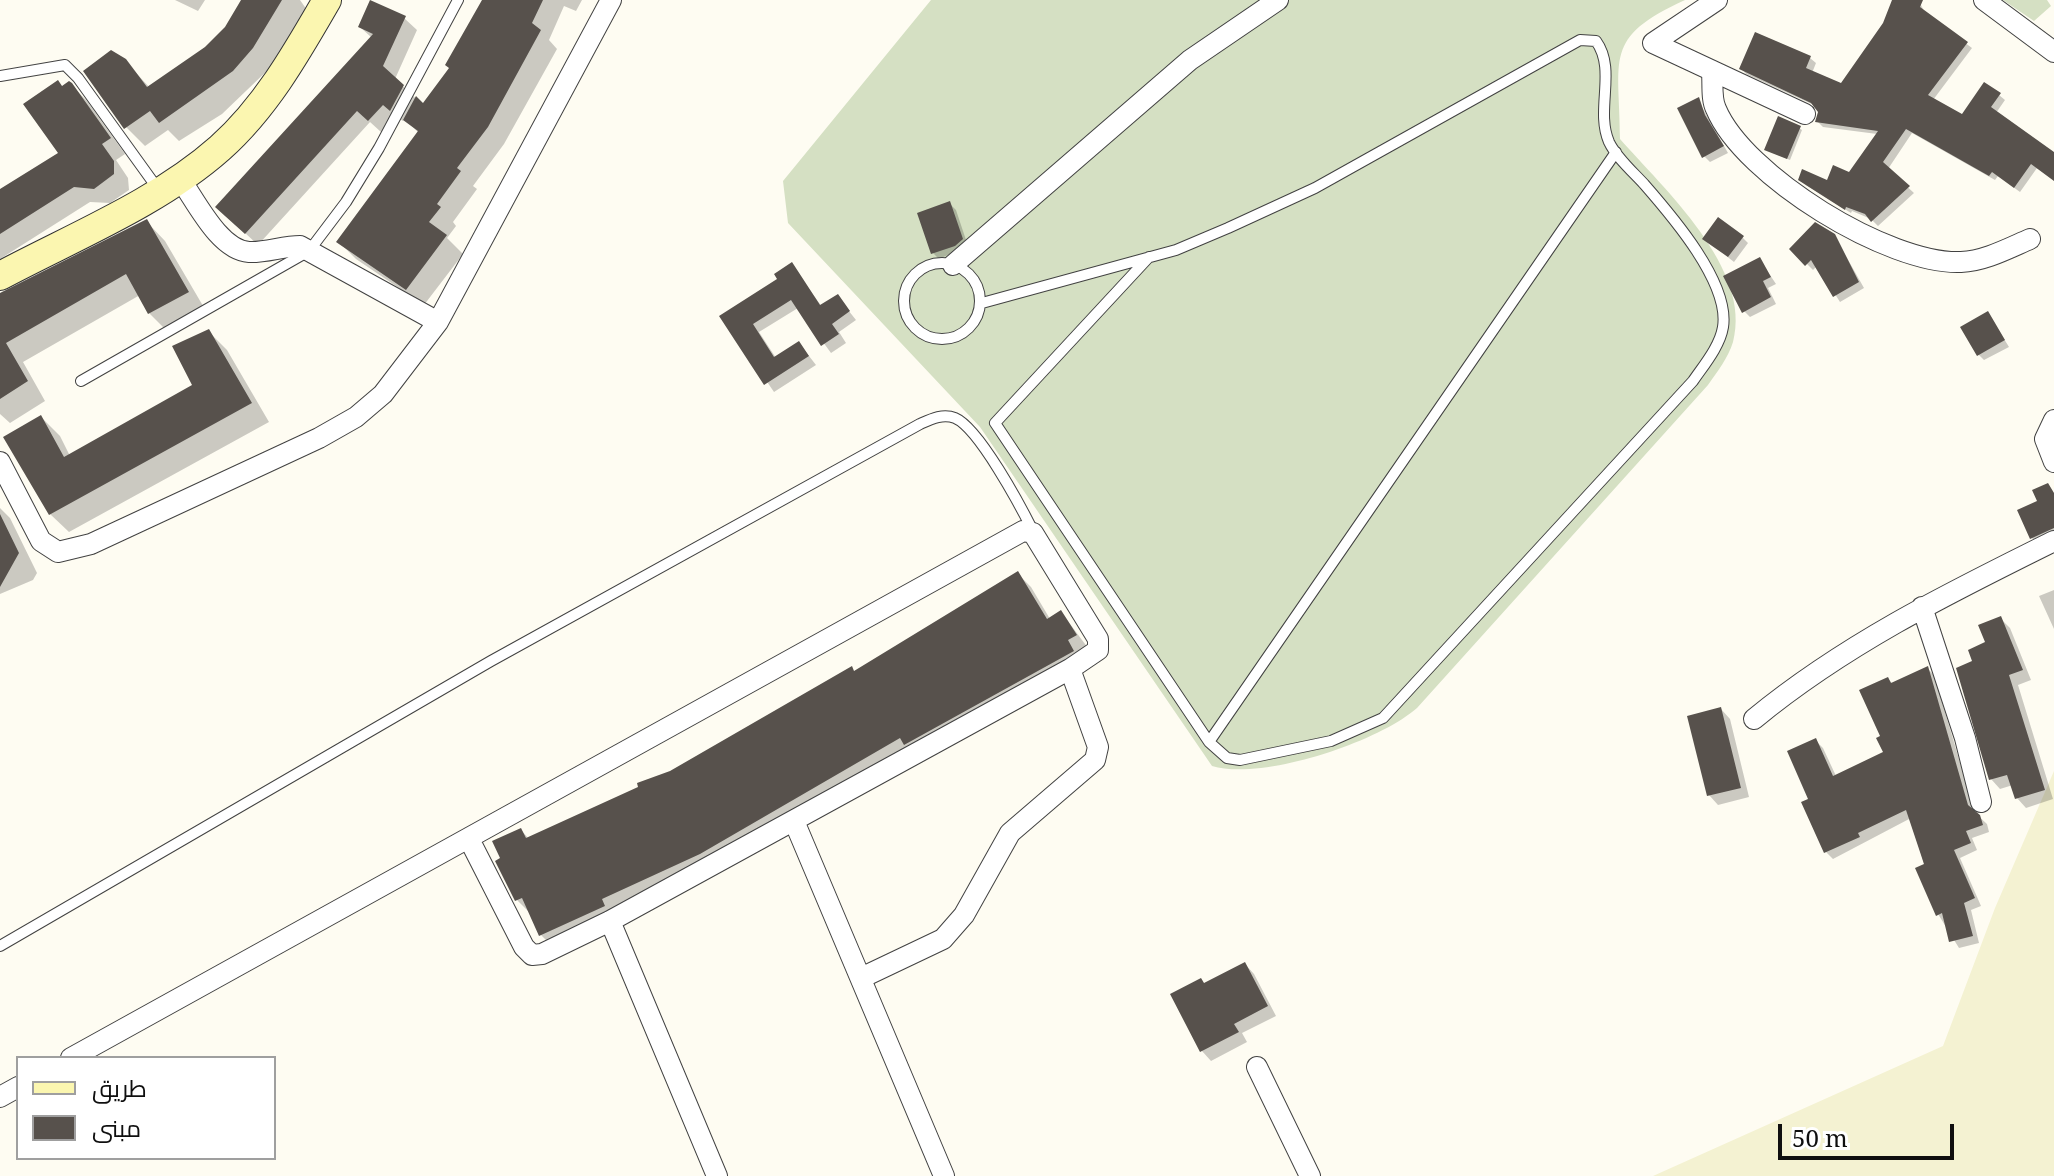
<!DOCTYPE html>
<html>
<head>
<meta charset="utf-8">
<style>
	body { margin:0 }
	#map { position:relative; width:2054px; height:1176px; overflow:hidden; background:#fefcf2; font-family:"Noto Serif",Cairo,serif }
	canvas { display:block }
	.legend { position:absolute; left:16px; top:1056px; width:260px; height:104px; box-sizing:border-box; background:#fff; border:2px solid #9f9f9f; margin:0; padding:10px 14px; list-style:none; font-size:24px; color:#0f0f0f }
	.legend li { display:flex; align-items:center; gap:16px; height:40px }
	.legend b { width:40px; border:2px solid #9f9f9f }
	.scale { position:absolute; left:1778px; top:1124px; width:176px; height:36px; box-sizing:border-box; border:4px solid #0f0f0f; border-top:0; padding-left:10px; font-size:24px; line-height:28px; white-space:nowrap; color:#0f0f0f; -webkit-text-stroke:6px #fff; paint-order:stroke }
</style>
</head>
<body>
<div id="map">
<canvas width="2054" height="1176"></canvas>
<ul class="legend">
<li><b style="height:10px;background:#fbf6b0"></b>طريق</li>
<li><b style="height:22px;background:#57514c"></b>مبنى</li>
</ul>
<div class="scale">50 m</div>
</div>
<script>
const c = document.querySelector('canvas').getContext('2d');
c.lineJoin = 'round';
function fill(path, color) {
  c.fillStyle = color;
  c.fill(path, 'evenodd');
}
function trace(path, color, width, dash) {
  c.strokeStyle = color;
  c.lineWidth = width;
  c.lineCap = dash ? 'butt' : 'round';
  c.setLineDash(dash || []);
  c.stroke(path);
}
fill(new Path2D(`
	M2054 771V1176H1653L1943 1046 1995 908Z`), '#f4f2d2');
fill(new Path2D(`
	M931 0H1685C1602 38 1620 58 1620 139 1663 188 1753 269 1733 342 1728 358 1717 372 1708 385L1417 708C1377 743 1261 781 1212 766L980 427 788 223 783 181Z
	M2003 0H2047L2051 6 2034 21Z`), '#d5e0c3');
fill(new Path2D(`
	M175 0H205L198 11Z
	M243 0H300L307 10 272 66 222 114 179 141 168 130 145 146 126 127 125 61 150 88 186 65 226 28Z
	M498 0H582L576 11 564 6 549 40 557 49 504 144 473 186 477 189 453 222 456 226 447 238 463 254 424 305 356 259 339 242 419 133 404 119 403 121 396 116 381 132 370 122 258 245 230 219 372 38 360 27 404 18 417 30 395 79 424 106Z
	M1894 0 1921 5 1925 13 1972 48 1933 100 1962 117 1999 95 2005 100 1996 113 2054 154V180L2037 168 2020 192 1998 176 1995 180 1912 133 1888 169 1914 193 1878 226 1871 219 1852 211 1851 213 1806 185 1828 182 1850 174 1877 134 1823 127 1817 121 1820 112 1816 106 1746 74 1741 68 1756 35 1810 58 1816 63 1812 73 1841 86 1885 24Z
	M69 83 87 101 125 154 116 160 128 178 129 190 110 203 90 202 0 259V192L60 153 63 88Z
	M1698 100 1728 153 1710 162 1704 156Z
	M1799 128 1802 130 1790 160 1766 150Z
	M950 204 956 210 968 246 939 259 933 253Z
	M147 222 165 241 206 311 168 332 149 313 140 295 23 362 45 401 10 423 0 414V294Z
	M1834 235 1864 288 1840 302 1817 266 1813 270 1792 249Z
	M1742 237 1748 243 1734 262 1711 244Z
	M1760 260 1776 284 1768 288 1776 304 1750 317 1744 311Z
	M792 265 822 307 837 296 856 320 839 332 846 343 831 353 798 308 759 332 776 358 799 343 816 365 774 392 722 316 780 279Z
	M1988 313 2009 347 1984 360 1978 354Z
	M208 331 227 350 269 422 69 532 50 514 41 417 60 436 70 456 194 385Z
	M2054 499V535L2037 543 2031 537Z
	M0 508 10 518 37 573 33 580 0 594Z
	M1018 574 1031 587 1050 619 1061 612 1088 648 553 947 540 934 530 913 517 900 521 830 529 839 670 773 855 673Z
	M2054 590V629L2039 596Z
	M2001 619 2010 628 2031 680 2018 685 2053 799 2026 808 2017 798 2013 785 2000 789 1991 779 1975 662Z
	M1927 668 1934 675 1975 813 1987 824 1989 832 1972 838 1977 850 1960 858 1981 906 1971 910 1979 943 1959 948 1938 914 1911 818 1833 859 1826 852 1811 801 1816 741 1823 748 1836 776 1886 753 1883 737 1888 679 1893 684Z
	M1721 709 1730 719 1749 797 1718 805 1709 795Z
	M1245 964 1254 974 1276 1016 1242 1033 1247 1042 1211 1061 1202 1051 1205 985Z`), '#0003');
fill(new Path2D(`
	M241 0H282L253 48 233 71 159 123 150 111 124 129 83 71 111 50 126 59 147 87 205 47 225 27Z
	M370 0 406 16 383 66 404 85 390 111 383 105 368 121 357 111 245 234 215 207 373 34 358 27Z
	M482 0H543L532 23 541 30 488 127 457 168 461 171 437 204 441 207 429 222 447 235 406 290 336 242 418 131 403 120 416 96 423 103 449 68 445 65Z
	M1892 0H1923L1920 7 1968 42 1928 95 1962 114 1984 82 2001 93 1991 107 2054 152V181L2031 164 2014 188 1992 172 1989 176 1906 129 1883 162 1910 186 1871 222 1865 214 1846 207 1845 210 1798 180 1802 169 1827 180 1833 165 1849 172 1878 131 1815 122 1818 112 1811 103 1739 69 1755 32 1811 56 1806 68 1841 83 1883 23Z
	M58 80 62 86 69 81 72 83 111 138 102 144 114 161V174L94 189 74 187 0 234V189L58 153 23 104Z
	M1699 97 1705 115 1724 146 1702 158 1677 108Z
	M1778 116 1801 126 1787 159 1764 150Z
	M950 201 963 239 955 246 931 254 917 213Z
	M1718 217 1744 236 1728 257 1702 239Z
	M147 219 189 292 148 314 126 274 6 343 28 381 0 399V293Z
	M1815 222 1835 234 1859 282 1833 297 1811 260 1805 266 1789 249Z
	M1760 257 1771 277 1763 281 1771 297 1742 313 1723 276Z
	M792 262 820 305 838 294 850 311 832 324 839 334 821 346 791 300 753 324 774 357 799 341 809 356 764 385 719 316 777 279 774 274Z
	M1988 311 2005 340 1977 356 1960 327Z
	M209 329 252 403 49 515 3 437 41 415 64 457 192 385 172 346Z
	M2048 483 2054 493V528L2030 539 2017 510 2037 501 2032 490Z
	M0 514 19 553 0 587Z
	M1018 571 1047 619 1061 610 1077 635 1068 640 1074 651 904 745 900 738 700 854 602 899 605 906 539 936 522 898 515 901 495 861 500 858 492 841 521 828 526 838 638 787 637 783 670 771 852 666 854 671Z
	M2001 616 2023 670 2009 675 2045 790 2015 799 2007 775 1989 780 1956 668 1972 661 1968 650 1985 642 1978 625Z
	M1928 666 1968 805 1980 815 1983 825 1966 831 1971 843 1954 850 1975 898 1964 903 1973 936 1949 942 1942 913 1936 916 1915 868 1924 864 1906 810 1858 833 1860 837 1824 853 1801 802 1808 799 1787 751 1816 738 1833 776 1883 752 1876 738 1880 736 1859 690 1888 677 1891 683Z
	M1721 707 1741 788 1707 796 1687 716Z
	M1245 962 1268 1006 1234 1024 1239 1032 1200 1052 1170 994 1201 978 1204 983Z`), '#57514c');
const lane = new Path2D(`
	M0 76 65 65 78 78 158 189
	M904 301a38 38 0 1 1 76 0a38 38 0 1 1-76 0Z
	M982 303 1176 250 1228 228 1315 188 1580 40 1596 41C1617 70 1595 110 1609 142 1616 157 1633 172 1644 184 1672 216 1730 283 1723 327 1720 346 1704 365 1693 381L1383 718 1331 741 1240 760 1227 758 1209 742 995 423 1149 257
	M81 381 309 251 346 202 379 148 458 0
	M1209 742 1616 152
	M0 946 491 661 920 424C931 419 943 413 955 418 979 428 1021 507 1033 531`);
const street = new Path2D(`
	M1717 0 1653 43 1805 114
	M1984 0 2054 52
	M1712 73C1713 84 1711 99 1716 109 1744 176 1889 265 1961 262 1985 261 2009 248 2030 239
	M180 179C196 201 219 250 249 252 265 253 283 246 300 246L438 322
	M953 265 1190 60 1278 0
	M2054 420 2045 439 2054 462
	M0 462 41 541 58 552 91 544 319 438 356 417 383 394 438 322 611 0
	M1922 607 1965 738 1981 802
	M1754 719C1845 644 1949 593 2054 541
	M794 821 944 1176
	M610 921 717 1176
	M861 978 943 939 964 915 1010 833 1095 760 1098 747 1070 669
	M71 1058 1023 531 1033 533 1098 639V650L1070 669 610 921 542 954 532 955 524 947 469 839
	M1257 1067 1310 1176
	M0 1097 18 1087`);
const secondary = new Path2D(`
	M0 276C73 237 158 203 220 148 266 107 297 52 327 0`);
trace(lane, '#424242', 12);
trace(street, '#424242', 22);
trace(secondary, '#313131', 30);
trace(lane, '#fff', 10);
trace(street, '#fff', 20);
trace(secondary, '#fbf6b0', 28);
</script>
</body>
</html>
